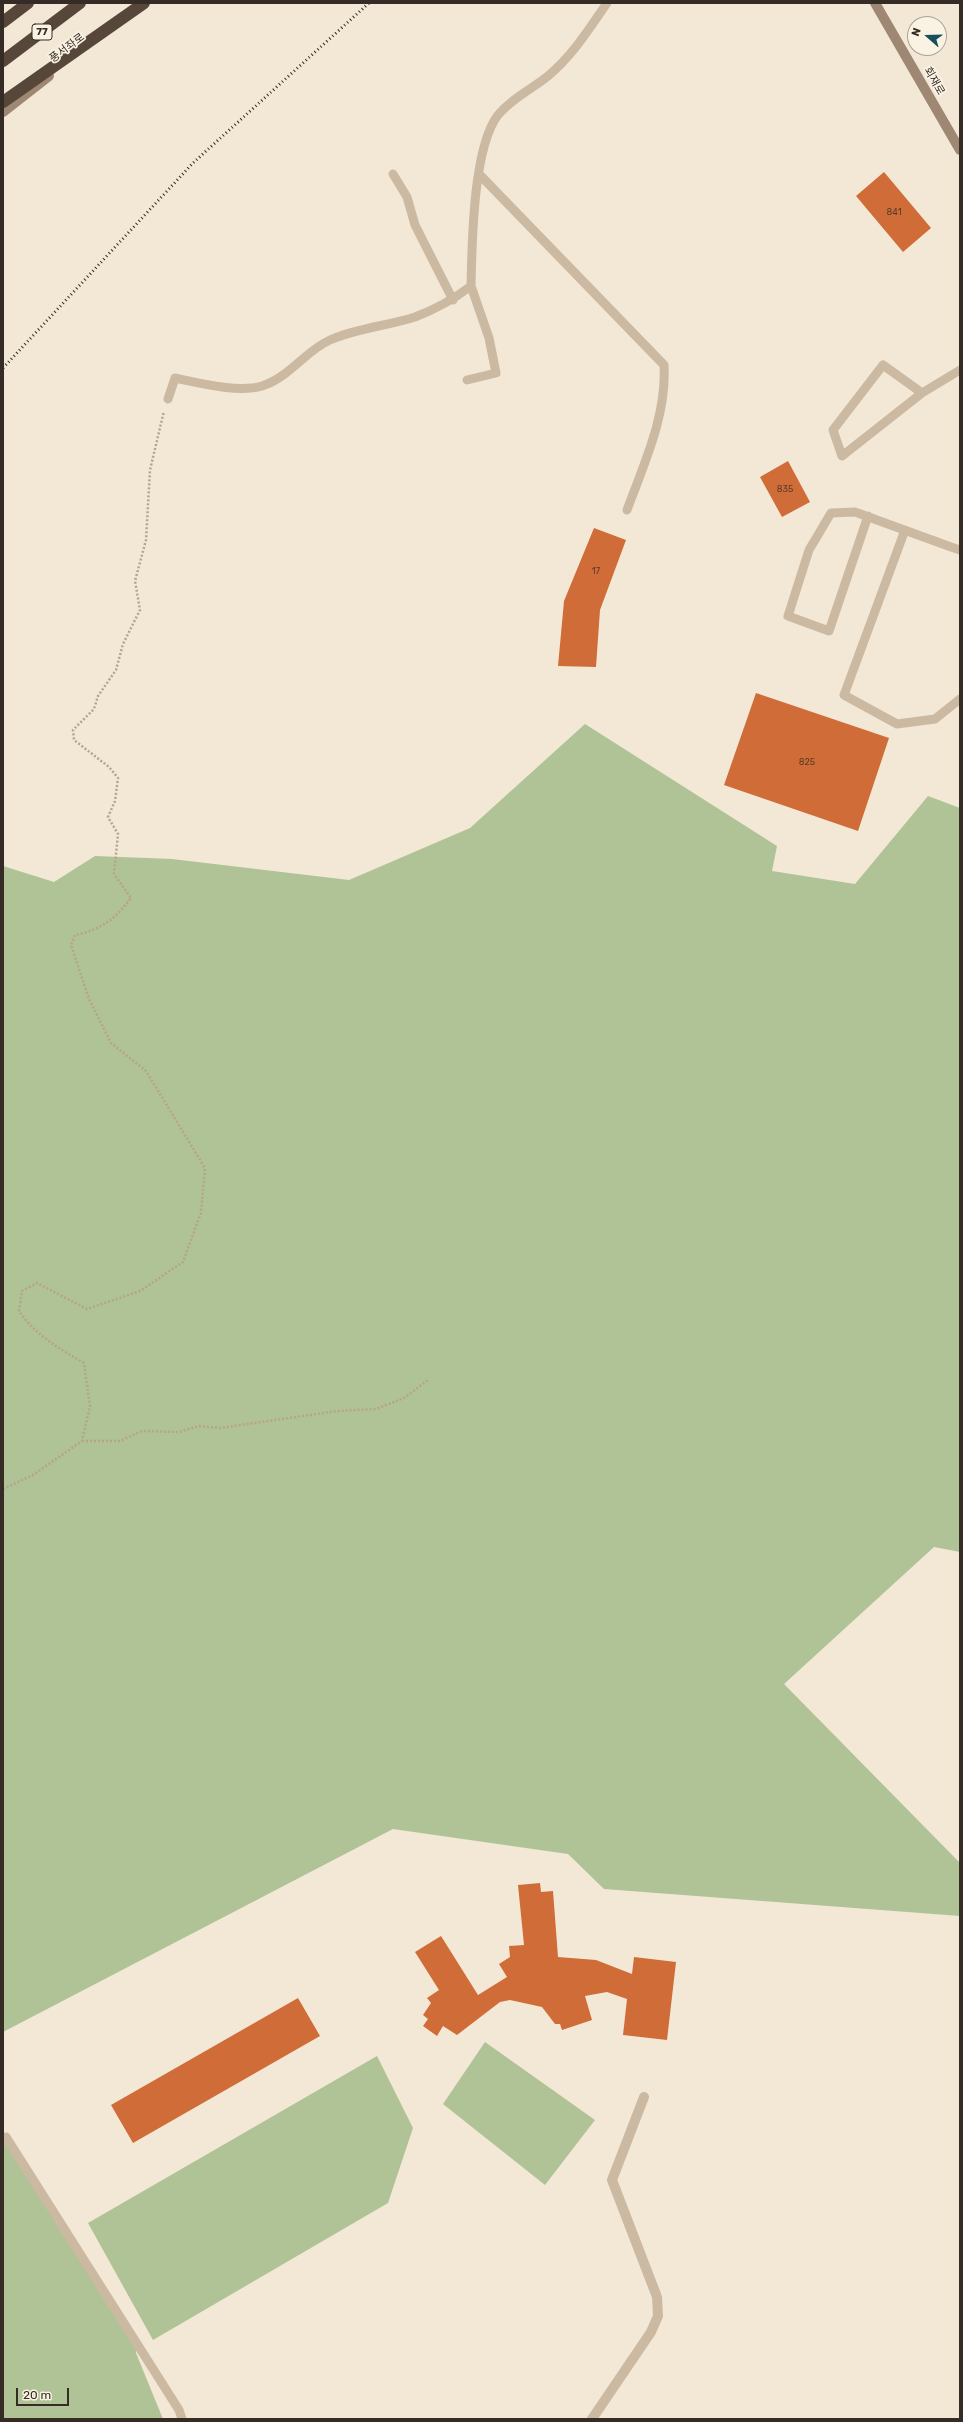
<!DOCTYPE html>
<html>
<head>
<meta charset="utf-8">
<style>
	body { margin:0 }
	#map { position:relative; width:963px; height:2422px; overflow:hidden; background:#f3e8d6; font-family:Rubik,sans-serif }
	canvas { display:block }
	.frame { position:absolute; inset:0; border:4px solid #352c25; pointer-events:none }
	.north { position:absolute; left:907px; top:16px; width:40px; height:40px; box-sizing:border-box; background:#faf2e3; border:1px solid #aba397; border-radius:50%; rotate:290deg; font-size:11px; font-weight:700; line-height:16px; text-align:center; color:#352c25 }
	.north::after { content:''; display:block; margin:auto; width:14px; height:18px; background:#174f5a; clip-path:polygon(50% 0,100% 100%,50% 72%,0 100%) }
	.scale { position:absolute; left:16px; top:2388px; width:53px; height:18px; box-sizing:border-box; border:2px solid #352c25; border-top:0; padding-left:5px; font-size:12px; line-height:14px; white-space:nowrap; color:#352c25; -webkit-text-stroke:3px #faf2e3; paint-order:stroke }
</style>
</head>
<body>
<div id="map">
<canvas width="963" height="2422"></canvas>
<div class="frame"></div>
<div class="north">N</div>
<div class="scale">20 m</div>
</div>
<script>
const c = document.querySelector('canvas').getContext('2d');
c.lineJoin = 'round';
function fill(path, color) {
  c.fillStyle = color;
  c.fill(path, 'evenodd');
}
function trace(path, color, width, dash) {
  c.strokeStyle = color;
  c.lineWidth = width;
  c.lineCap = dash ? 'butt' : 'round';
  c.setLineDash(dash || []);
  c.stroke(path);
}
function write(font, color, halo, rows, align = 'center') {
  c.font = font + ' Rubik,"Noto Sans KR",sans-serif';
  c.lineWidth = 3.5;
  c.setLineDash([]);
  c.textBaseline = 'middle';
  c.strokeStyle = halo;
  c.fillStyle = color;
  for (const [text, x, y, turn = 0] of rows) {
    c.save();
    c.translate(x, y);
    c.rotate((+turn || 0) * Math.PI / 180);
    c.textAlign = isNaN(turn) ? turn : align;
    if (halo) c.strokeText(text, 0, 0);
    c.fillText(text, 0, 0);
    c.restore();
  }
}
fill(new Path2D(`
	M585 724 777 846 772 871 855 884 928 796 960 808V1552L934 1547 784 1684 960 1863V1916L604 1889 568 1854 393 1829 3 2032V866L54 882 95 856 172 859 349 880 470 828Z
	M485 2042 595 2120 545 2185 443 2104Z
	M377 2056 413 2128 388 2203 153 2340 88 2223Z
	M3 2138 137 2343 136 2353 163 2419H3Z`), '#afc396');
fill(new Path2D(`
	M884 172 931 228 903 252 856 196Z
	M788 461 810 502 782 517 760 477Z
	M594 528 626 540 600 610 596 667 558 666 564 601Z
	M756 693 889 738 858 831 724 785Z
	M540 1883 541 1892 553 1891 558 1957 596 1960 632 1974 634 1957 676 1962 667 2040 623 2035 627 1999 607 1992 585 1996 592 2020 562 2030 560 2024H555L542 2007 510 2000 500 2002 457 2035 443 2026 437 2036 423 2026 428 2019 423 2015 431 2003 427 1998 439 1990 415 1952 441 1936 478 1995 507 1977 499 1964 510 1957 509 1946 524 1945 518 1885Z
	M298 1998 320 2036 133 2143 111 2105Z`), '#d06c37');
trace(new Path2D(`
	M82 1441H120L142 1431 179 1432 199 1426 220 1428 337 1411 376 1409 404 1398 428 1380
	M3 1489 33 1475 82 1441 90 1406 84 1363C60 1349 35 1335 19 1311L22 1291 37 1283 87 1309 140 1291 183 1262 201 1213 205 1168 146 1071 111 1043 89 999 71 945 75 935C101 930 115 919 131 898L114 874 118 834 108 817 115 801 118 778 109 767 74 740 73 730 94 709 98 696 116 670 123 644 140 610 135 581 146 540 150 470 164 411`), '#b7a38c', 2.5, [2, 2]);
trace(new Path2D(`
	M393 174 407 197 415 225 453 300
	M479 174 664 365C667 415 644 464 627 510
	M467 380 496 373 489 338 471 286
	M922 393 883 365 833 430 842 456 922 393 960 370
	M168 399 175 378C199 383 238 393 262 386 290 377 305 351 330 340 357 328 387 326 415 317 436 309 454 299 471 286 472 244 473 147 498 115 512 98 532 89 548 76 573 55 589 29 607 3
	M868 516 829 631 788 616 809 550 831 513 855 512 951 547 960 550
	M905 530 844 695 897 724 935 719 960 699
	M6 2137 179 2410 182 2419`), '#ccb9a2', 9);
trace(new Path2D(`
	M592 2419 651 2332 658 2316 657 2297 612 2180 644 2097`), '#ccb9a2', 10);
trace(new Path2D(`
	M875 3 960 150
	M3 112 49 76`), '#9f8873', 10);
trace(new Path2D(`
	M3 22 28 3
	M3 61 80 3
	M3 102 144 3`), '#57473b', 12);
trace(new Path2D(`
	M3 368 193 163 369 3`), '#352c25', 3, [1, 3]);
write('9px', '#5c3c2a', null, [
	["841",894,212],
	["835",785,489],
	["17",596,571],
	["825",807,762]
]);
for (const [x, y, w] of [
	[42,32,20]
]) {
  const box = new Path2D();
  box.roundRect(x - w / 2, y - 8, w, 16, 3);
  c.fillStyle = '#faf2e3';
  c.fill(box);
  trace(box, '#352c25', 1);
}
write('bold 10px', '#352c25', null, [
	["77",42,32]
]);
write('11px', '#352c25', '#faf2e3', [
	["풍서좌로",67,48,-37],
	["회재로",934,81,60]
]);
</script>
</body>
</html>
